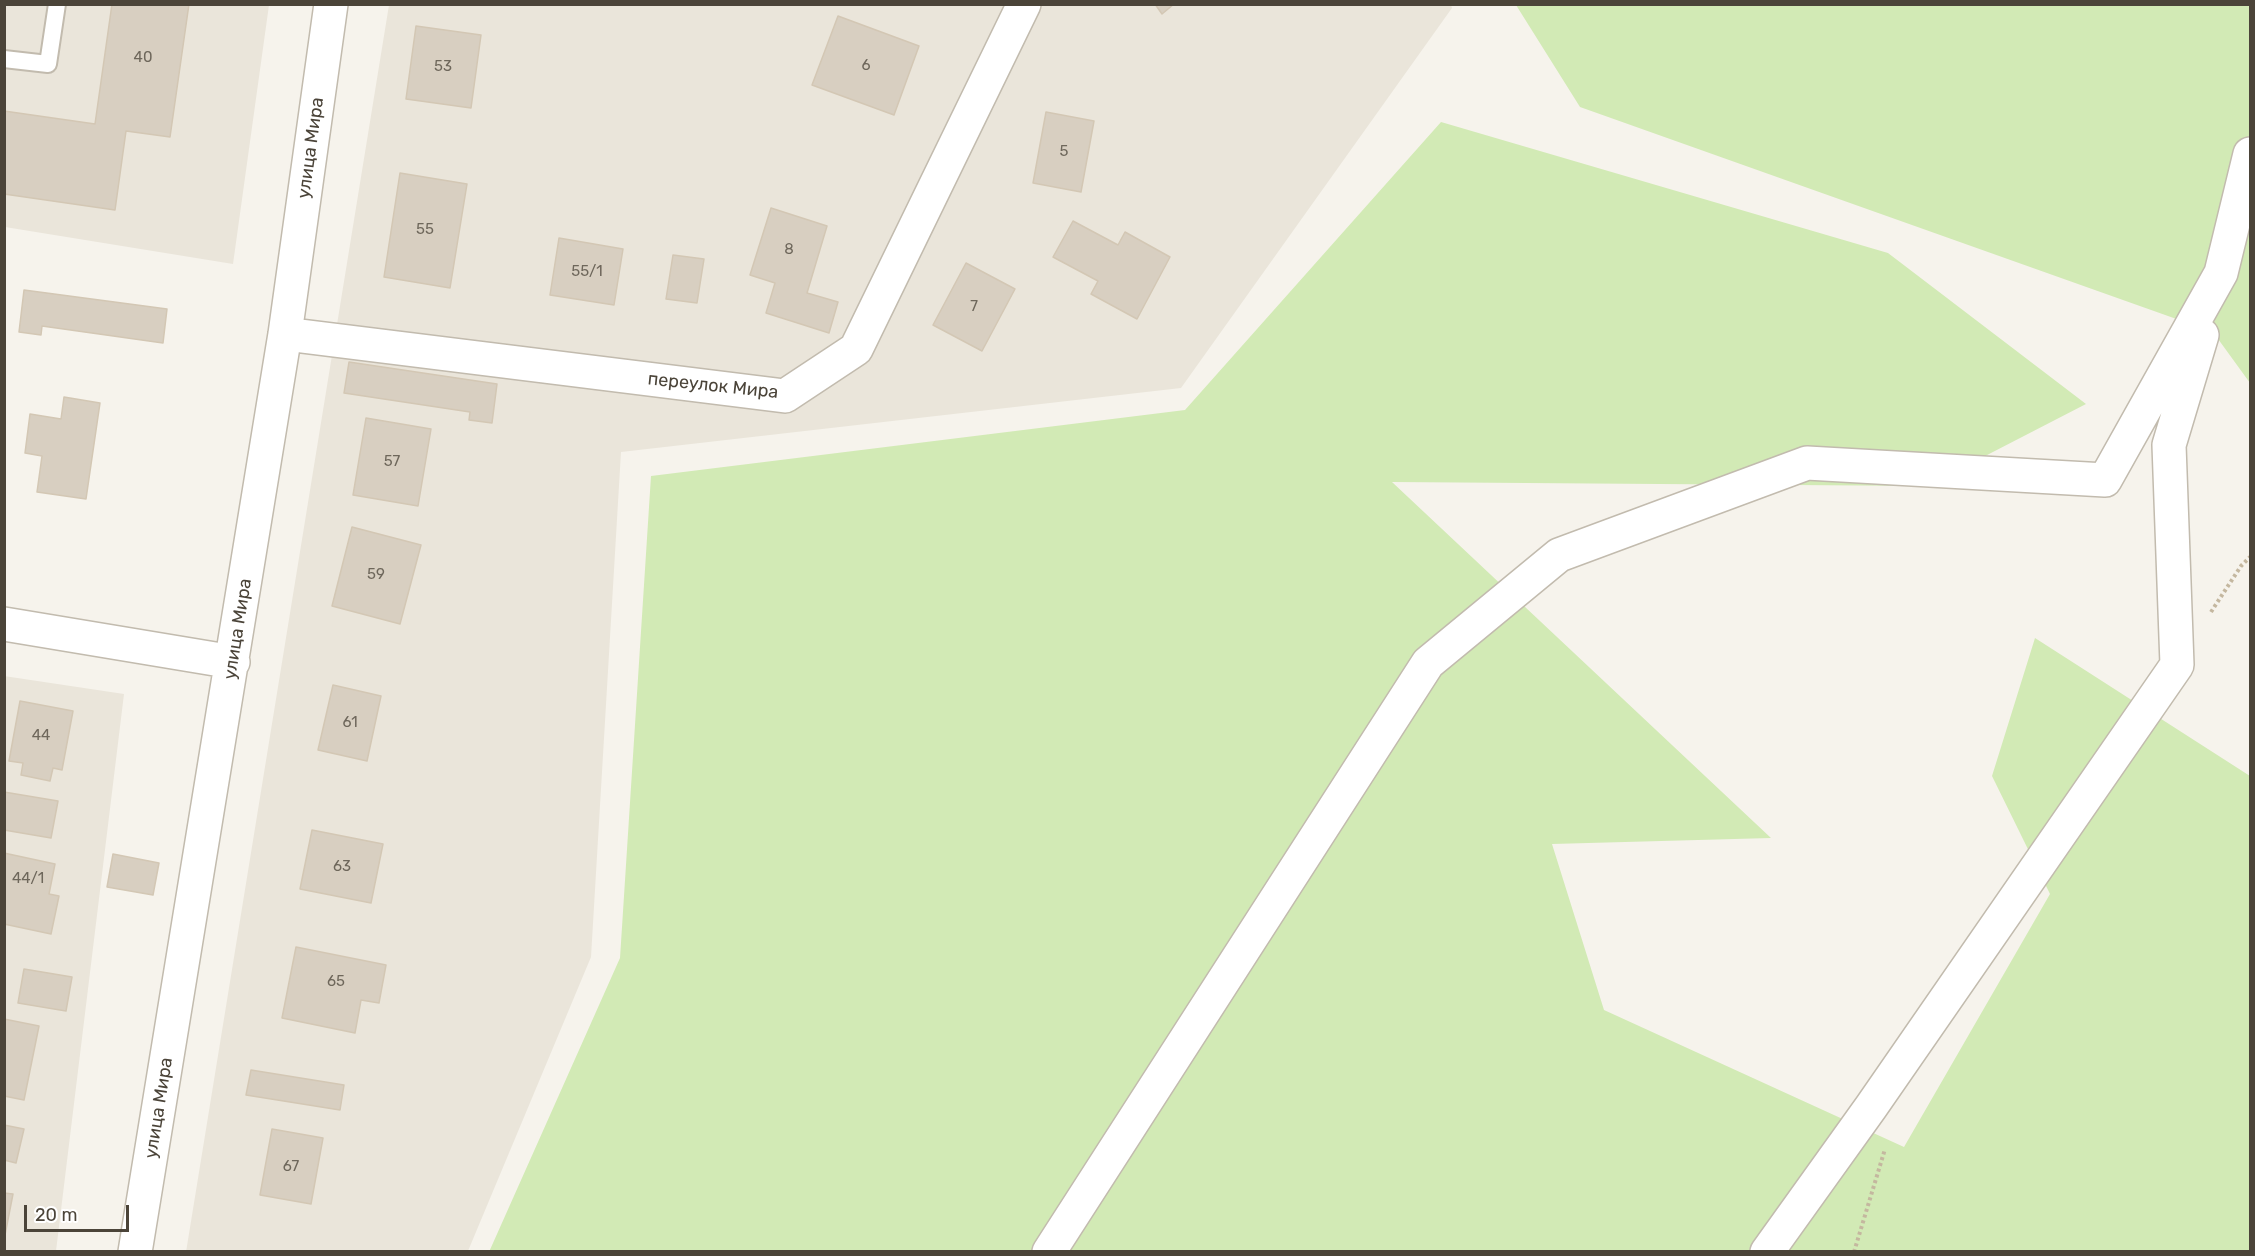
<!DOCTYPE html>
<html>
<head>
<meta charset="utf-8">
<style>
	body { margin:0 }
	#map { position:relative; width:2255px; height:1256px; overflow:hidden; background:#f6f3ec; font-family:Rubik,sans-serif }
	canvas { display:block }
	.frame { position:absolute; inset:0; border:6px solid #4b4439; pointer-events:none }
	.scale { position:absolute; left:24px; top:1205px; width:105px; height:27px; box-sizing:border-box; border:3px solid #4b4439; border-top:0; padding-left:8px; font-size:18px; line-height:21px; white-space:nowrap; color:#4b4439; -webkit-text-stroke:4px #fff; paint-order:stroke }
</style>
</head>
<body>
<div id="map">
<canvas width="2255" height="1256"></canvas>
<div class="frame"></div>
<div class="scale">20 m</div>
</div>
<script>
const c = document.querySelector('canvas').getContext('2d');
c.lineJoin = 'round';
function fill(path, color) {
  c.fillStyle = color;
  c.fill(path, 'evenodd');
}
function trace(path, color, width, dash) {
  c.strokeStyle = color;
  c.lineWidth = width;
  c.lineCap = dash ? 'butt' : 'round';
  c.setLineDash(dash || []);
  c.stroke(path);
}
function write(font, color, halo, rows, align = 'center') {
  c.font = font + ' Rubik,sans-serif';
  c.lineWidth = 4.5;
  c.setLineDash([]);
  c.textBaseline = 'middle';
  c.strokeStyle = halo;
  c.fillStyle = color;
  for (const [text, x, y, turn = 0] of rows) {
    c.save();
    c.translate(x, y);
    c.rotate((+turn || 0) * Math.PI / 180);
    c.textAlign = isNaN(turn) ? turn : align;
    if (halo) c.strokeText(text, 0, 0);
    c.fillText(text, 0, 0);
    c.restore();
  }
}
fill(new Path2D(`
	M4 5H269L233 264 5 227Z
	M389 5H1451L1452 8 1181 388 621 452 591 957 468 1251 186 1252Z
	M4 676 124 694 56 1251H5Z`), '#eae5da');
fill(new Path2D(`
	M1516 5H2250V383L2213 332 1580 107Z
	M1441 122 1888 253 2086 404 1927 486 1392 482 1771 838 1552 844 1604 1010 1904 1147 2050 894 1992 776 2035 638 2250 776V1251L489 1252 620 958 651 476 1185 410Z`), '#d2eab5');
const building = new Path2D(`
	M112 4H189L170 137 126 131 115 210 4 194V111L95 124Z
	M1155 4H1174L1162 14Z
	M838 16 919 46 894 115 812 85Z
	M416 26 481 35 471 108 406 99Z
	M1046 112 1094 121 1081 192 1033 183Z
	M400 173 467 184 450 288 384 277Z
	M771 208 827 226 807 293 838 302 829 333 766 313 775 283 750 275Z
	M1073 221 1118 245 1125 232 1170 257 1137 319 1091 294 1098 281 1053 257Z
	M559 238 623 249 614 305 550 295Z
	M673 255 704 259 697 303 666 299Z
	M966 263 1015 289 982 351 933 325Z
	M24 290 167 309 163 343 42 326 41 335 19 332Z
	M349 362 497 384 492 423 469 420 470 412 344 393Z
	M64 397 100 403 86 499 37 492 42 456 25 453 30 414 61 419Z
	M366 418 431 429 418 506 353 495Z
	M352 527 421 545 400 624 332 606Z
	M333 685 381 696 367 761 318 750Z
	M20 701 73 711 62 770 53 768 50 781 21 775 23 763 9 761Z
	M4 792 58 801 51 838 4 830Z
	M312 830 383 844 371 903 300 889Z
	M4 853 55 864 49 894 59 896 51 934 4 924Z
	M113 854 159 863 153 895 107 887Z
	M296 947 386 965 379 1003 361 1000 355 1033 282 1018Z
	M24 969 72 977 66 1011 18 1003Z
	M4 1019 39 1026 24 1100 4 1096Z
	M251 1070 344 1085 340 1110 246 1095Z
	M4 1125 24 1129 16 1163 4 1160Z
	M272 1129 323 1138 311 1204 260 1195Z
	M4 1193 13 1194 4 1240Z`);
fill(building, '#d8cfc1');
trace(building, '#d3c7b4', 1.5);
const lane = new Path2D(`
	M4 59 48 64 57 4`);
const street = new Path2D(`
	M285 334 785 396 856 349 1024 4
	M4 624 233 662
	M135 1252 285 334 331 4
	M1049 1252 1428 663 1559 555 1807 463 2105 480 2221 273 2250 154
	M1767 1252 1871 1107 2177 665 2169 445 2202 335`);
trace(lane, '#c2bbae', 20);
trace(street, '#c2bbae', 36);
trace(new Path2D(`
	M2211 612 2241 566 2250 557
	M1854 1252 1885 1149`), '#c4b79f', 4, [3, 3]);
trace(lane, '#fff', 16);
trace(street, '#fff', 33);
write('15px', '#6e675b', null, [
	["40",143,58],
	["6",866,66],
	["53",443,67],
	["5",1064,152],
	["55",425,230],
	["8",789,250],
	["55/1",587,272],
	["7",974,307],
	["57",392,462],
	["59",376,575],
	["61",350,723],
	["44",41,736],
	["63",342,867],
	["44/1",28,879],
	["65",336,982],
	["67",291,1167]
]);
write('18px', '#4b4439', '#fff', [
	["улица Мира",311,148,-82],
	["переулок Мира",713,386,6],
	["улица Мира",238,629,-81],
	["улица Мира",159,1108,-81]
]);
</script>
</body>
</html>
